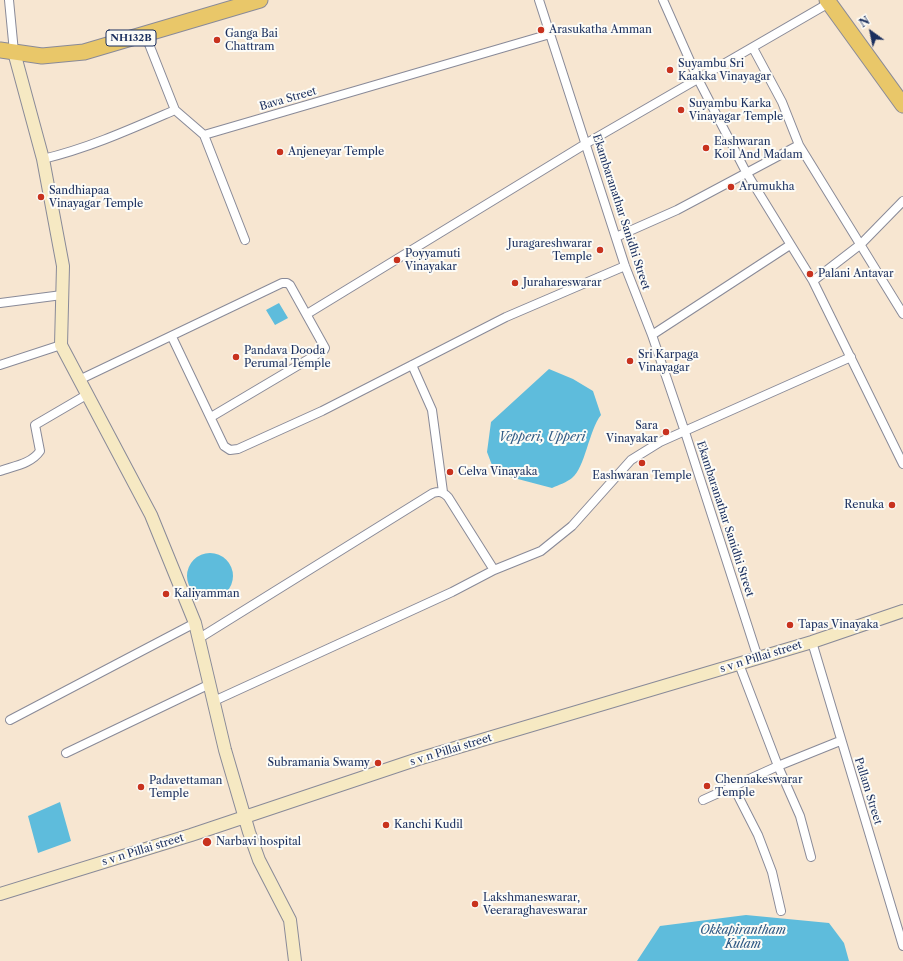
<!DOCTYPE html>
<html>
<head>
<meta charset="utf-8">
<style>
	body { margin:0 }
	#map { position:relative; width:903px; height:961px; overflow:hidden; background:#f7e6d1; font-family:"Libre Caslon Text",serif }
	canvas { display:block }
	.north { position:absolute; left:851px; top:12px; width:40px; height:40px; -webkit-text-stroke:3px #fdfcf7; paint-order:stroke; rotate:327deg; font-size:11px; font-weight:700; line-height:16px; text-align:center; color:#1b2f5e }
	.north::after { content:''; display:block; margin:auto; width:14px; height:18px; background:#1b2f5e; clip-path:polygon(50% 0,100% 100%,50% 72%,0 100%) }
</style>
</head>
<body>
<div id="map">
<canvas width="903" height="961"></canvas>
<div class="north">N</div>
</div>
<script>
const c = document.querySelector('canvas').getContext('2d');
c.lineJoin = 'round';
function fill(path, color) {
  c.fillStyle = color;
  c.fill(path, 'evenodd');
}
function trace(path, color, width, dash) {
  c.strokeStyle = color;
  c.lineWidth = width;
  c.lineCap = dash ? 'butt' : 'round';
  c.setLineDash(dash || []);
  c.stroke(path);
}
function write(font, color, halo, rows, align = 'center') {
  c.font = font + ' "Libre Caslon Text",serif';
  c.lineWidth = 4;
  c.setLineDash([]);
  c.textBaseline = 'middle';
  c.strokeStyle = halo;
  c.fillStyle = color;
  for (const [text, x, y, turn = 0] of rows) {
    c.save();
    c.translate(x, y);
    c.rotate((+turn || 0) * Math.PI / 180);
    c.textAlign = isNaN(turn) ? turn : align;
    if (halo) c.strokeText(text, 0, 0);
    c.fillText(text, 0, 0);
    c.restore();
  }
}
fill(new Path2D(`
	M279 303 288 318 275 325 266 310Z
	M549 369 573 379 593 391 601 415C589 430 585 468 572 478 567 482 559 485 552 488L495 473 487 452 491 422Z
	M187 576a23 23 0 1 1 46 0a23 23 0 1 1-46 0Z
	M60 802 71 841 38 853 28 816Z
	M746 915 829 923 844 943 849 961H637L660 926Z`), '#5ebcdc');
const street = new Path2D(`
	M9 0 14 52
	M539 0 625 266 652 335 685 432 758 658
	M663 0 698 79 746 172 813 281 903 464
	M145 34 175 110
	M753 48 782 102 799 145 903 314
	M204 135 245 240
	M43 159C89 148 131 129 175 110L204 135 550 34
	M616 237 677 210 799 145
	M813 281 861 244 903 201
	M0 303 62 295
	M307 314 587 143 829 3
	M652 335 790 245
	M172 337 224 446 230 450 238 449 322 411 506 317 625 266
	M0 365 61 345
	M412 365 432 410 443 492
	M81 379 282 283H287L290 285 325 348 324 350 211 417
	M0 471C14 466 31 464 40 451L35 425 88 394
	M198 639 433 493C440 491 443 492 448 497L494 570
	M812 642 903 946
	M739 664 778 766 800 816 811 857
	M214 701 452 592 494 570 541 551 572 526 631 460 660 442 851 357
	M10 720 195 623
	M66 753 210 684
	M733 786 758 835 772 872 781 911
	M703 800 778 766 840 741`);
const secondary = new Path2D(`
	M14 52 43 159 63 266 61 345 151 515 195 623 225 750 249 832 259 860 290 920 295 961
	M0 894 191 835 418 759 812 642 903 611`);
const highway = new Path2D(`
	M827 0 903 105
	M0 50 42 56 84 52 260 0`);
trace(street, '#898a98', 10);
trace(secondary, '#898a98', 14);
trace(highway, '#898a98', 17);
trace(street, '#fff', 8);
trace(secondary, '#f6e9c3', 12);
trace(highway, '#e9c769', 15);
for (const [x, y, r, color] of [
	[541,30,4,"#c8321e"],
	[217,40,4,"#c8321e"],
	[670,70,4,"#c8321e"],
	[681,110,4,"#c8321e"],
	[706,148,4,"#c8321e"],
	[280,152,4,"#c8321e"],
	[731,187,4,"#c8321e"],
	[41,197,4,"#c8321e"],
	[600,250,4,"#c8321e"],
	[397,260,4,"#c8321e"],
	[810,274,4,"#c8321e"],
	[515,283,4,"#c8321e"],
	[236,357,4,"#c8321e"],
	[630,361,4,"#c8321e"],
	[666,432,4,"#c8321e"],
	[642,463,4,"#c8321e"],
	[450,472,4,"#c8321e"],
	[892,505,4,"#c8321e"],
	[166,594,4,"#c8321e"],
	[790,625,4,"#c8321e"],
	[378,763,4,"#c8321e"],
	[707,786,4,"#c8321e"],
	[141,787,4,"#c8321e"],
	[386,825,4,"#c8321e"],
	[207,842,5,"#c8321e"],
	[475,904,4,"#c8321e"]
]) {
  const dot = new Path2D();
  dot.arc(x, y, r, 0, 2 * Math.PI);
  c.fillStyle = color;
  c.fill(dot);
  trace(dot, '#fdfcf7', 1.5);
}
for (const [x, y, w] of [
	[131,38,50]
]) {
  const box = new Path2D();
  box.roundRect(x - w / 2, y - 8, w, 16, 3);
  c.fillStyle = '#fdfcf7';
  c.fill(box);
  trace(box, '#1b2f5e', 1);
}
write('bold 10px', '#1b2f5e', null, [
	["NH132B",131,38]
]);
write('11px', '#1b2f5e', '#fdfcf7', [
	["Arasukatha Amman",549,30],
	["Ganga Bai",225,34],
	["Chattram",225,47],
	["Suyambu Sri",678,64],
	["Kaakka Vinayagar",678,77],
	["Suyambu Karka",689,104],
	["Vinayagar Temple",689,117],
	["Eashwaran",714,142],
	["Koil And Madam",714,155],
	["Anjeneyar Temple",288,152],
	["Arumukha",739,187],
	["Sandhiapaa",49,191],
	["Vinayagar Temple",49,204],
	["Juragareshwarar",592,244,"right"],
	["Temple",592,257,"right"],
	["Poyyamuti",405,254],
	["Vinayakar",405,267],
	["Palani Antavar",818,274],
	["Jurahareswarar",523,283],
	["Pandava Dooda",244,351],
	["Perumal Temple",244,364],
	["Sri Karpaga",638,355],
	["Vinayagar",638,368],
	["Sara",658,426,"right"],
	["Vinayakar",658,439,"right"],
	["Celva Vinayaka",458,472],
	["Eashwaran Temple",642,476,"center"],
	["Renuka",884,505,"right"],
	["Kaliyamman",174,594],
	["Tapas Vinayaka",798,625],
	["Subramania Swamy",370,763,"right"],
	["Chennakeswarar",715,780],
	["Temple",715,793],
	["Padavettaman",149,781],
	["Temple",149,794],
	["Kanchi Kudil",394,825],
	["Narbavi hospital",216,842],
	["Lakshmaneswarar,",483,898],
	["Veeraraghaveswarar",483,911]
], 'left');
write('11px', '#1b2f5e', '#fdfcf7', [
	["Bava Street",288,99,-16],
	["Ekambaranathar Sanidhi Street",621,212,72],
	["Ekambaranathar Sanidhi Street",725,519,72],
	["s v n Pillai street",761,657,-17],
	["s v n Pillai street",451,750,-17],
	["Pallam Street",868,791,73],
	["s v n Pillai street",143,850,-17]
]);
write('italic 12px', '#2f5984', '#fdfcf7', [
	["Vepperi, Upperi",542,438],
	["Okkapirantham",743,931],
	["Kulam",743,945]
]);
</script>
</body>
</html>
